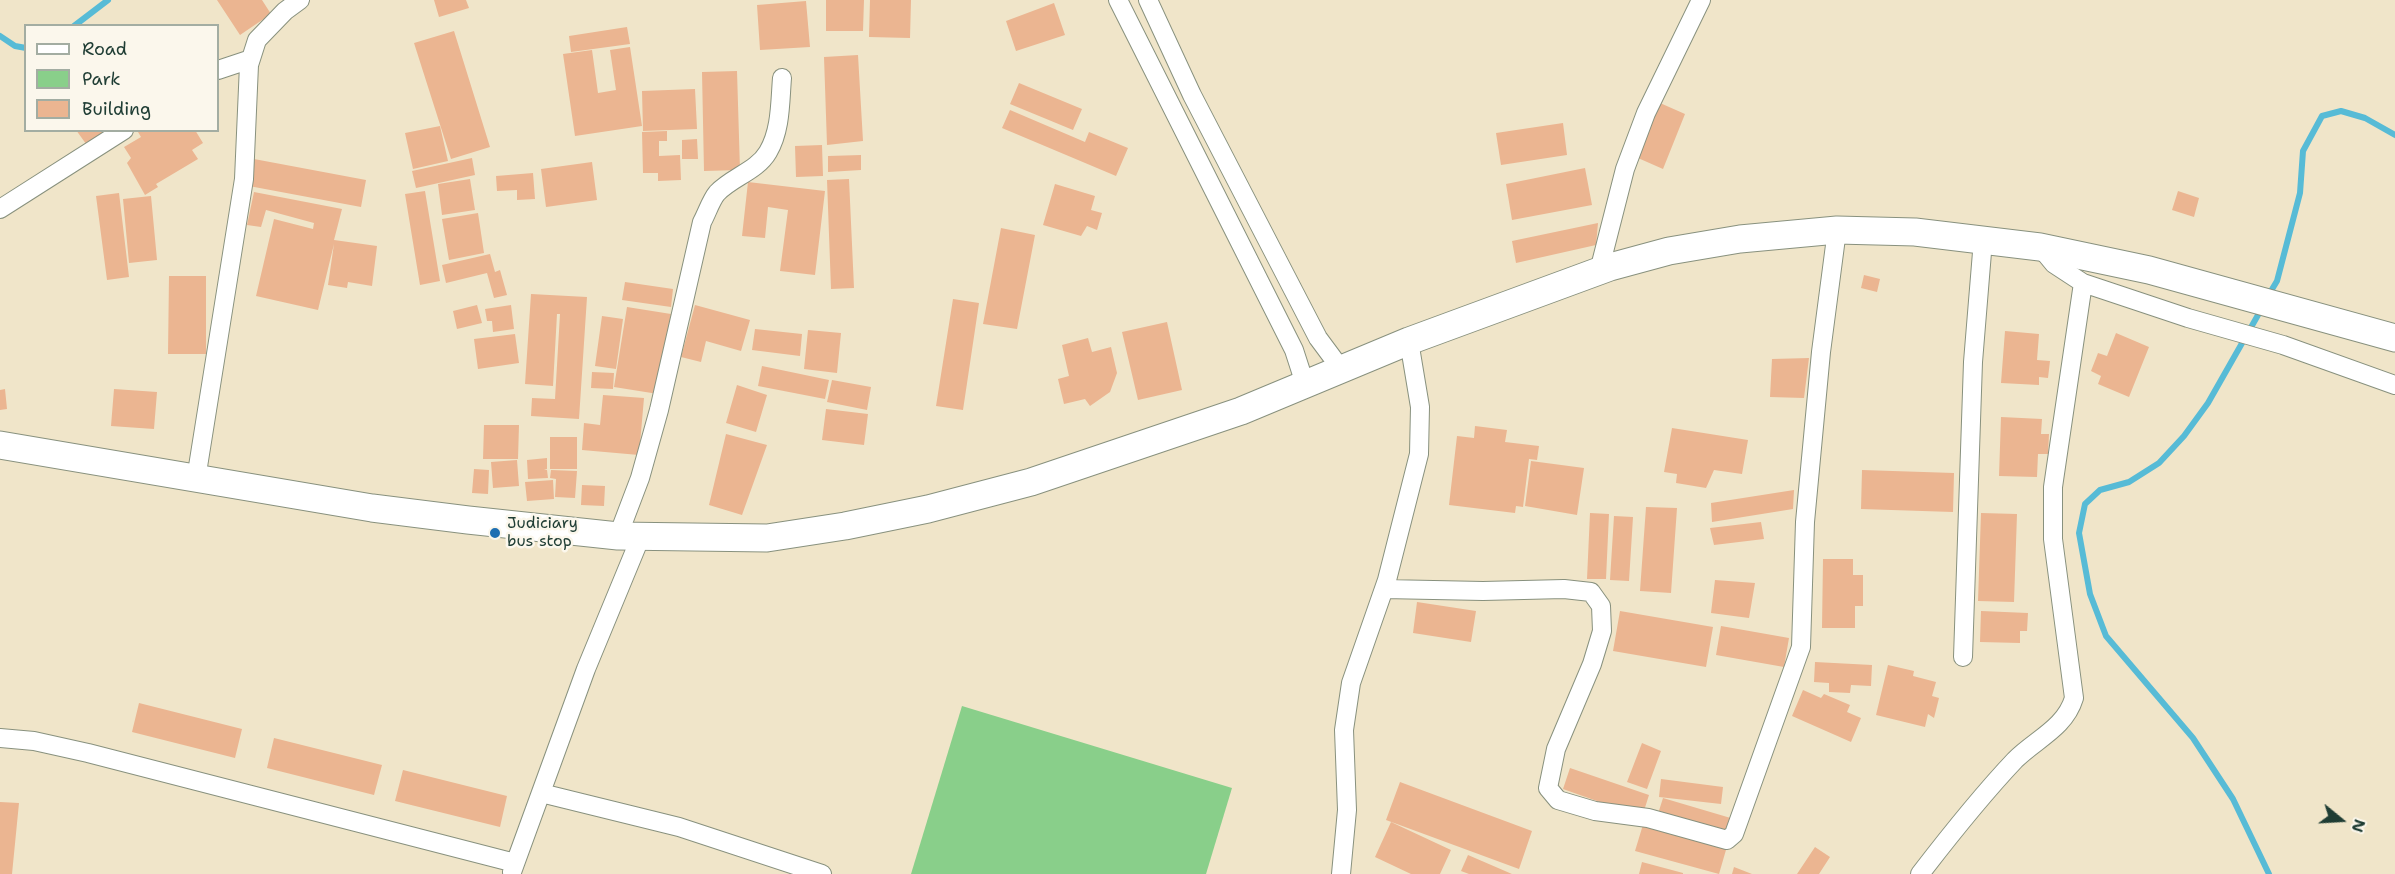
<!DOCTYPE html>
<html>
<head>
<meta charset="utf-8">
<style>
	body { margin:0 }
	#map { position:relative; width:2395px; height:874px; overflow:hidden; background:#f0e5c9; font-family:"Shantell Sans",sans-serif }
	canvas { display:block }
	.legend { position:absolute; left:24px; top:24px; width:195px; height:108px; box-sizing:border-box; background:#fbf7ec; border:2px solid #a3ada2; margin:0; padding:8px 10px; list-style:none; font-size:18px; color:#1f3d34 }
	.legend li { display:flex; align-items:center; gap:12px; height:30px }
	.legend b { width:30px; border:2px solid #a3ada2 }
	.north { position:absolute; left:2311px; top:790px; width:60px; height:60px; -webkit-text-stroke:4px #fbf7ec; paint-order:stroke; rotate:108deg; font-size:16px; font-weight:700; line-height:24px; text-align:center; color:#1f3d34 }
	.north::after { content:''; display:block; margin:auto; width:21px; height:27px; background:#1f3d34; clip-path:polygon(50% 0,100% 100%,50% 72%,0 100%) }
</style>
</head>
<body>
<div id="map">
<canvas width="2395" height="874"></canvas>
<ul class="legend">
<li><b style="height:8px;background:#fff"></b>Road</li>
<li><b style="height:16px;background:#89cf8a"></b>Park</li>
<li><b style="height:16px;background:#ebb591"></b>Building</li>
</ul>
<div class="north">N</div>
</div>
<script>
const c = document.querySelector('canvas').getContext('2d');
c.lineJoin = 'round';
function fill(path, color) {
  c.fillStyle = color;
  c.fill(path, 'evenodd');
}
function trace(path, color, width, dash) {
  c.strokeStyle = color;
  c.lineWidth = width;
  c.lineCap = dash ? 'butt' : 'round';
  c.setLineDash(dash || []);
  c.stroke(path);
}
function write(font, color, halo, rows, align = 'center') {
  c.font = font + ' "Shantell Sans",sans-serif';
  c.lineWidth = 5;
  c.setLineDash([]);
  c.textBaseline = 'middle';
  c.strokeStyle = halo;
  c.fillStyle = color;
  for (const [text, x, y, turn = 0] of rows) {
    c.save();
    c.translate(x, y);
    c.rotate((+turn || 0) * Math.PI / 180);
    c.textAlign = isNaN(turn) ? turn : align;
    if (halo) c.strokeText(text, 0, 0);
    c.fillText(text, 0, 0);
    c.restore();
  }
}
fill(new Path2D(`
	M962 706 1232 788 1206 874H911Z`), '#89cf8a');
trace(new Path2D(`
	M74 26 108 0
	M0 36 15 46 26 48
	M2268 296 2277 281 2300 193 2303 151 2322 116 2341 111 2365 118 2395 135
	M2262 308 2208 403 2184 436 2159 463 2129 482 2100 490 2085 504 2079 533 2090 594 2106 636 2193 738 2233 799 2269 874`), '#57bbd6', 6);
fill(new Path2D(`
	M217 0H262L271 14 240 35Z
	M434 0H466L469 8 439 17Z
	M826 0H864L863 31H826Z
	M870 0H911L910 38 869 37Z
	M806 1 810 47 760 50 757 5Z
	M1054 3 1065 35 1016 51 1006 21Z
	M627 27 630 44 571 52 569 36Z
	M454 31 490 147 451 159 414 43Z
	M630 47 642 126 575 136 563 54 592 50 598 93 616 90 610 50Z
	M858 55 863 141 827 145 824 57Z
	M737 71 740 170 704 171 702 72Z
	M1019 83 1082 109 1073 130 1010 104Z
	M695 89 697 129 643 131 642 91Z
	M1660 103 1685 114 1663 169 1638 158Z
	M1010 110 1085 142 1089 132 1128 148 1116 176 1002 128Z
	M1563 123 1567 155 1501 165 1496 133Z
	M440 126 448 161 413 169 405 133Z
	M76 130H114L89 148Z
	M141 130H195L203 143 192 150 198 159 156 184 158 187 145 195 127 163 131 158 124 147 141 137 138 132Z
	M667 131V141H659V156L680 155 681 180 658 181V173H643L642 132Z
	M697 139 698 159H682V140Z
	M822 145 823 176 796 177 795 146Z
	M861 155V170L828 172V156Z
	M472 158 475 175 416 188 412 171Z
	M254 159 366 180 361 207 249 186Z
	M592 162 597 200 546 207 541 169Z
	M1585 168 1592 205 1512 220 1506 184Z
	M533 173 535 199 517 200V190L497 191 496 176Z
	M470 179 475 210 442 215 438 184Z
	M849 179 854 288 831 289 827 180Z
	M748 182 825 191 815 275 780 271 788 210 768 207 765 238 742 236Z
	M1055 184 1095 196 1091 210 1102 213 1097 230 1087 226 1081 236 1043 225Z
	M425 191 440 281 420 285 405 194Z
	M2178 191 2199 198 2194 217 2172 210Z
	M254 192 342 209 334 240 377 246 372 286 348 282 347 288 328 285 334 244 318 310 256 296 274 219 313 229 314 223 266 210 261 227 247 225Z
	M119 193 129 277 107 280 96 196Z
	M151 196 157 260 129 263 123 199Z
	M478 213 484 253 449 260 442 219Z
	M1598 223 1596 245 1516 263 1512 241Z
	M1001 228 1035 235 1017 329 983 324Z
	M490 254 495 272 500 270 507 295 494 298 487 273 446 283 442 265Z
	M1864 275 1880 279 1877 292 1861 288Z
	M169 276H206V354H168Z
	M625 282 673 289 671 307 622 300Z
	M531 294 587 297 579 419 531 416 532 398 555 399 560 314H557L553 386 525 384Z
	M953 299 979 303 963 410 936 406Z
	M477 305 482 323 457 329 453 311Z
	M511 305 514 329 493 332 492 321H487L485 309Z
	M695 305 750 320 741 351 706 341 701 362 681 357Z
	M627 307 671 314 658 394 614 387Z
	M602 316 623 319 616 369 595 366Z
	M1167 322 1182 390 1138 400 1122 332Z
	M755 329 802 334 800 356 752 350Z
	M808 330 841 333 837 373 804 369Z
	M2005 331 2039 334 2037 360 2050 361 2048 378 2039 377V385L2001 383Z
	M2116 333 2149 347 2129 397 2098 384 2101 376 2091 371 2098 353 2107 356Z
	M515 334 519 363 478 369 474 339Z
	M1088 338 1092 352 1111 347 1117 373 1110 392 1090 406 1085 399 1064 404 1058 379 1069 376 1062 345Z
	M1809 358 1804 398 1770 397 1772 359Z
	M762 366 829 380 825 399 758 386Z
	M592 372 614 373 613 389 591 388Z
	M832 380 871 387 867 410 827 402Z
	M737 385 767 395 756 432 726 423Z
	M5 389 7 409 0 410V390Z
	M114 389 157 392 154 429 111 426Z
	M603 395 644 398 639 455 582 450 584 423 600 425Z
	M826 409 868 414 864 445 822 440Z
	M2001 417 2042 419 2041 434H2049L2048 454H2038L2037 477 1999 476Z
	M484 425H519L518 459H483Z
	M1475 426 1507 430 1505 442 1539 446 1537 460 1529 459 1523 507 1516 506 1515 513 1449 505 1457 436 1474 438Z
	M1672 428 1748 440 1742 474 1714 470 1706 488 1676 483 1677 474 1664 472Z
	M726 434 767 445 742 515 709 505Z
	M550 437H577V469H550Z
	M547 458V469H544L547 470 548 478 528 479 527 460Z
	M517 460 519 486 493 488 491 462Z
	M1531 461 1584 468 1577 515 1525 506Z
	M474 469 489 470 488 494 472 493Z
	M551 470 577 471 575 498 555 497 556 479 550 478Z
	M1862 470 1954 473 1953 512 1861 509Z
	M553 480 554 499 527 501 525 482Z
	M582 485 605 486 604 506 581 505Z
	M1794 490 1793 509 1712 522 1711 503Z
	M1646 507 1677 508 1671 593 1640 591Z
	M1590 513 1609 514 1606 579H1587Z
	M1981 513 2017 514 2014 602 1978 601Z
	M1614 516 1633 517 1629 581 1610 580Z
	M1761 522 1764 539 1714 545 1710 528Z
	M1823 559H1853V575H1863V606H1855V628H1822Z
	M1715 580 1755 583 1749 618 1711 613Z
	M1417 602 1476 611 1471 642 1413 633Z
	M1620 611 1713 627 1706 667 1613 651Z
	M1981 611 2028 613 2027 631H2020V643L1980 642Z
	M1721 626 1789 638 1784 667 1716 655Z
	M1815 662 1872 665 1871 686 1851 685 1850 693 1829 692V683L1814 682Z
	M1888 665 1914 671 1913 676 1936 682 1932 696 1939 698 1934 718 1928 714 1925 727 1876 715Z
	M1803 690 1821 698 1824 694 1850 705 1847 712 1861 718 1851 742 1792 716Z
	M139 703 242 729 235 758 132 732Z
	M274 738 382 765 374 795 267 768Z
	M1642 743 1661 751 1647 789 1627 782Z
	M1570 768 1649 795 1642 817 1563 789Z
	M403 770 507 796 500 827 395 801Z
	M1661 779 1723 787 1721 804 1659 797Z
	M1400 782 1532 831 1519 869 1386 820Z
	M1663 798 1734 819 1729 837 1657 817Z
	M0 802 19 803 12 874H0Z
	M1645 818 1728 843 1719 874 1635 851Z
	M1391 822 1451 850 1440 874H1411L1375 857Z
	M1815 847 1830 857 1819 874H1797Z
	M1468 855 1512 874H1469L1461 871Z
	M1642 862 1683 873V874H1639Z
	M1734 867 1752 874H1732Z`), '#ebb591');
const street = new Path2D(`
	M1118 0 1294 350 1305 384
	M1148 0 1192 95 1318 338 1341 369
	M218 70 251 59
	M0 209 124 130
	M2040 247 2054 264 2083 283 2188 318 2283 345 2395 385
	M1599 271 1625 169 1646 113 1701 0
	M196 479 244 179 249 65 257 40 285 11 300 0
	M618 536 640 478 659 410 702 222C707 213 711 200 717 193 732 177 757 171 768 152 781 130 780 102 782 78
	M1384 589 1483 591 1564 589 1591 592 1601 606 1602 631 1592 664 1556 749 1548 788 1558 800 1595 811 1648 818 1727 840 1734 834 1801 647 1805 522 1821 352 1837 230
	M1963 657 1973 362 1983 240
	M0 738 34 741 88 753 515 863
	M541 793 679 827 822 874
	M512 872 586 669 641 536
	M1341 874 1347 810 1344 730 1351 683 1387 580 1419 454 1420 407 1409 341
	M1920 874C1950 835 1981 796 2015 760 2036 739 2065 728 2074 698L2053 539V487L2083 283`);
const secondary = new Path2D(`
	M0 445 372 508 468 520 618 536 767 538 845 526 928 509 1031 482 1241 411 1409 341 1610 267 1669 251 1740 239 1837 230 1915 232 2040 247 2149 270 2395 338`);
trace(street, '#88917e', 20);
trace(secondary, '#88917e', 29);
trace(street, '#fff', 18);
trace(secondary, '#fff', 27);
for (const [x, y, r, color] of [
	[495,533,6,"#1f6fb2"]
]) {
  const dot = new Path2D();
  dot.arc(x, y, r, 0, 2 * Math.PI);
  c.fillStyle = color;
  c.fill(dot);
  trace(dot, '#fbf7ec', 2);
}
write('16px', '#1f3d34', '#fbf7ec', [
	["Judiciary",507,524],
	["bus stop",507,542]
], 'left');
</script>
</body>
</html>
